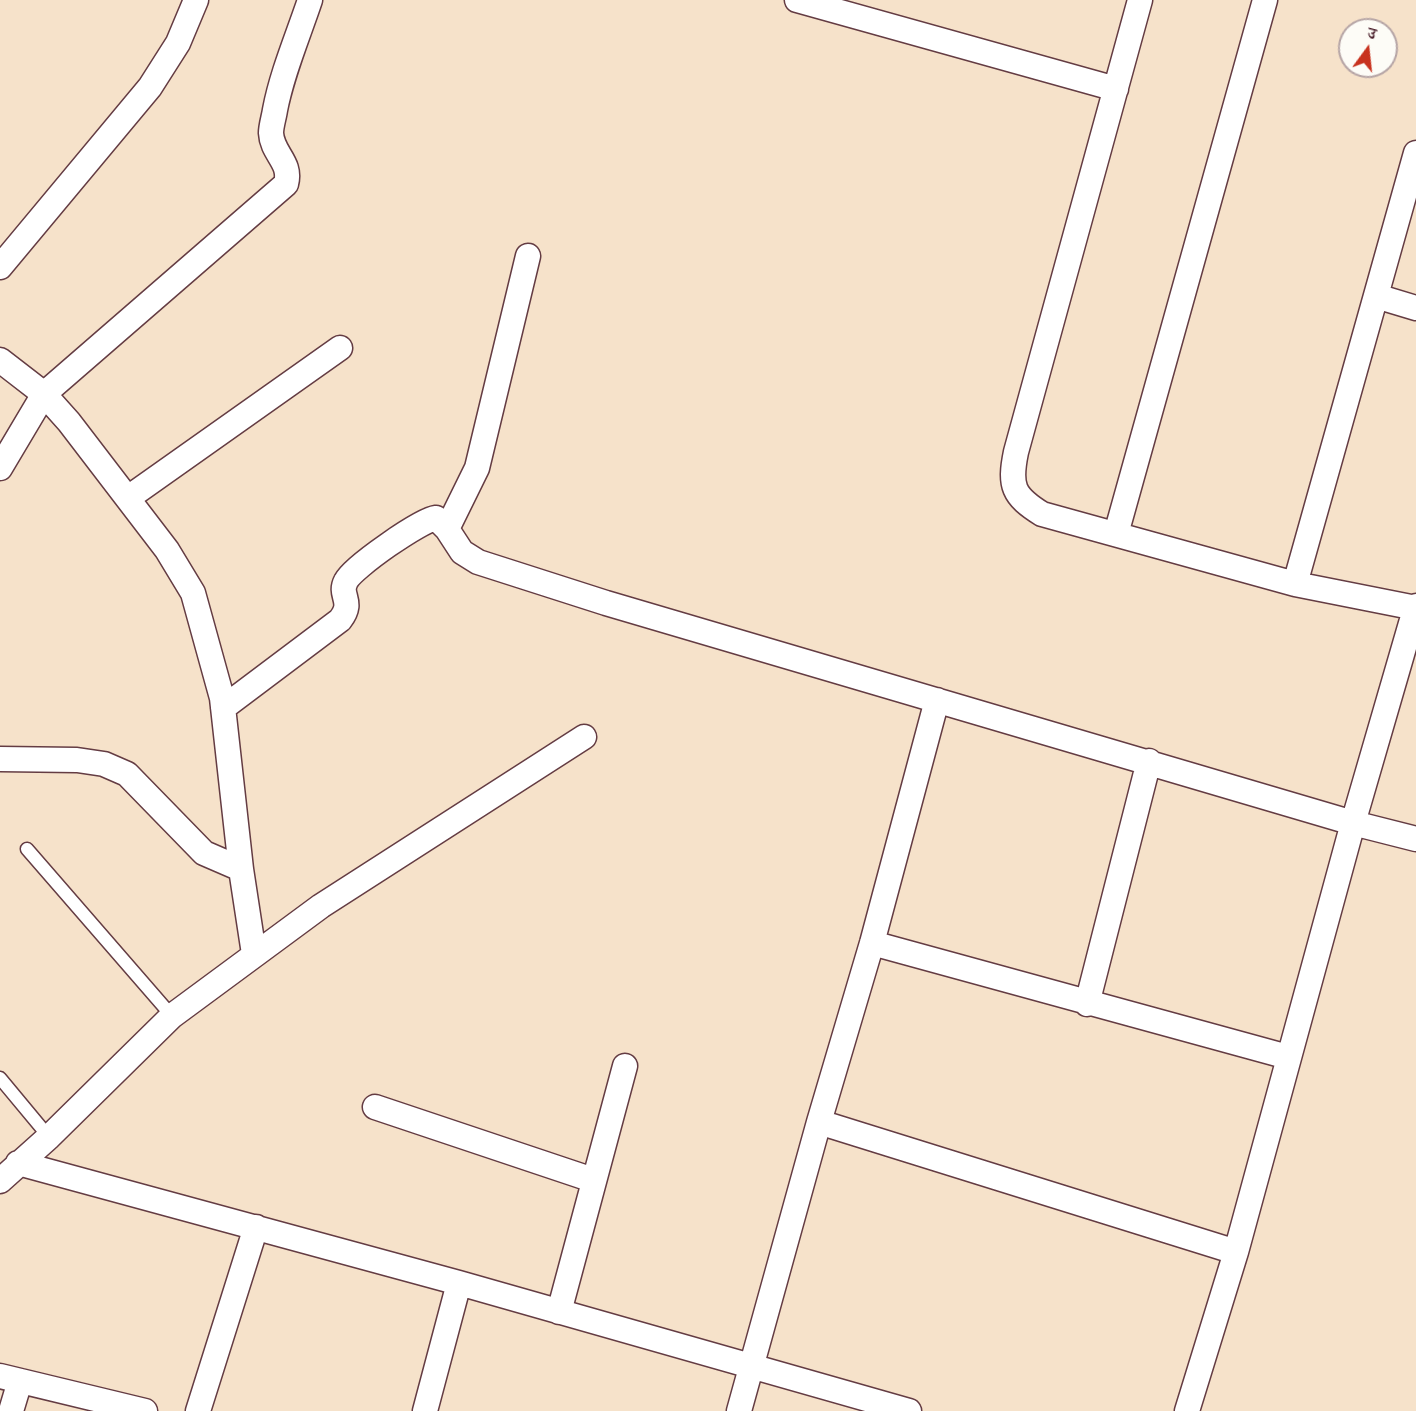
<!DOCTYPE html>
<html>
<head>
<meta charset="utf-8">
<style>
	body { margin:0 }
	#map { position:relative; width:1416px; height:1411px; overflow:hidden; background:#f6e2ca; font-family:"Gentium Book Plus","Noto Serif Devanagari",serif }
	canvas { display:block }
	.north { position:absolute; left:1338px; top:18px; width:60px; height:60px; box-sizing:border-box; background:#fdfcf7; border:2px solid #b5a4a5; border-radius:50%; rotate:15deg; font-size:16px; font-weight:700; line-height:24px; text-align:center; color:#4a1f2b }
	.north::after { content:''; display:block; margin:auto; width:21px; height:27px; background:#c8321e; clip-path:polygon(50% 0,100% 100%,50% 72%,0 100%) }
</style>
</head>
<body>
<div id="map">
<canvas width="1416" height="1411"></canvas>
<div class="north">उ</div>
</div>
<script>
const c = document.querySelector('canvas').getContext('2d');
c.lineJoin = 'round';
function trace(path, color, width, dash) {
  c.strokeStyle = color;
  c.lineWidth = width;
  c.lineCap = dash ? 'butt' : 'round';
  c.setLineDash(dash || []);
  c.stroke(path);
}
const lane = new Path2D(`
	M27 849 172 1016
	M0 1078 49 1137`);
const street = new Path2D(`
	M797 0 1116 89
	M1140 0 1016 452C1009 486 1013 496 1042 514L1295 584 1416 608
	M528 256 477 468 447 529 462 552 478 562 606 603 1353 823 1416 839
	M0 267 150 87 178 43 196 0
	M1376 296 1416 308
	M0 360 44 394 69 422 167 550 193 593 222 698 241 869 254 954
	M0 468 44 394 286 184C292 162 272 154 271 133 271 126 274 117 275 110 282 73 298 36 310 0
	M128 498 340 348
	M1116 534 1265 0
	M1295 584 1416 153
	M223 708 340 620C355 601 338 596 346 581 353 567 421 520 436 518L447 529
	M0 759 77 760 104 764 127 774 204 853 241 869
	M872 943 1288 1057
	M1087 1004 1149 761
	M375 1107 593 1180
	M819 1122 1236 1252
	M18 1163 459 1283 909 1411
	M0 1181 49 1137 172 1016 321 906 584 737
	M559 1312 625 1066
	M0 1376 145 1411
	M11 1411 20 1381
	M198 1411 256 1227
	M425 1411 459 1283
	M739 1411 819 1122 872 943 937 700
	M1187 1411 1236 1252 1353 823 1416 606`);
trace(lane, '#643c43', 15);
trace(street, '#643c43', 27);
trace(lane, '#fff', 12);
trace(street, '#fff', 24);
</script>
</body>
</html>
